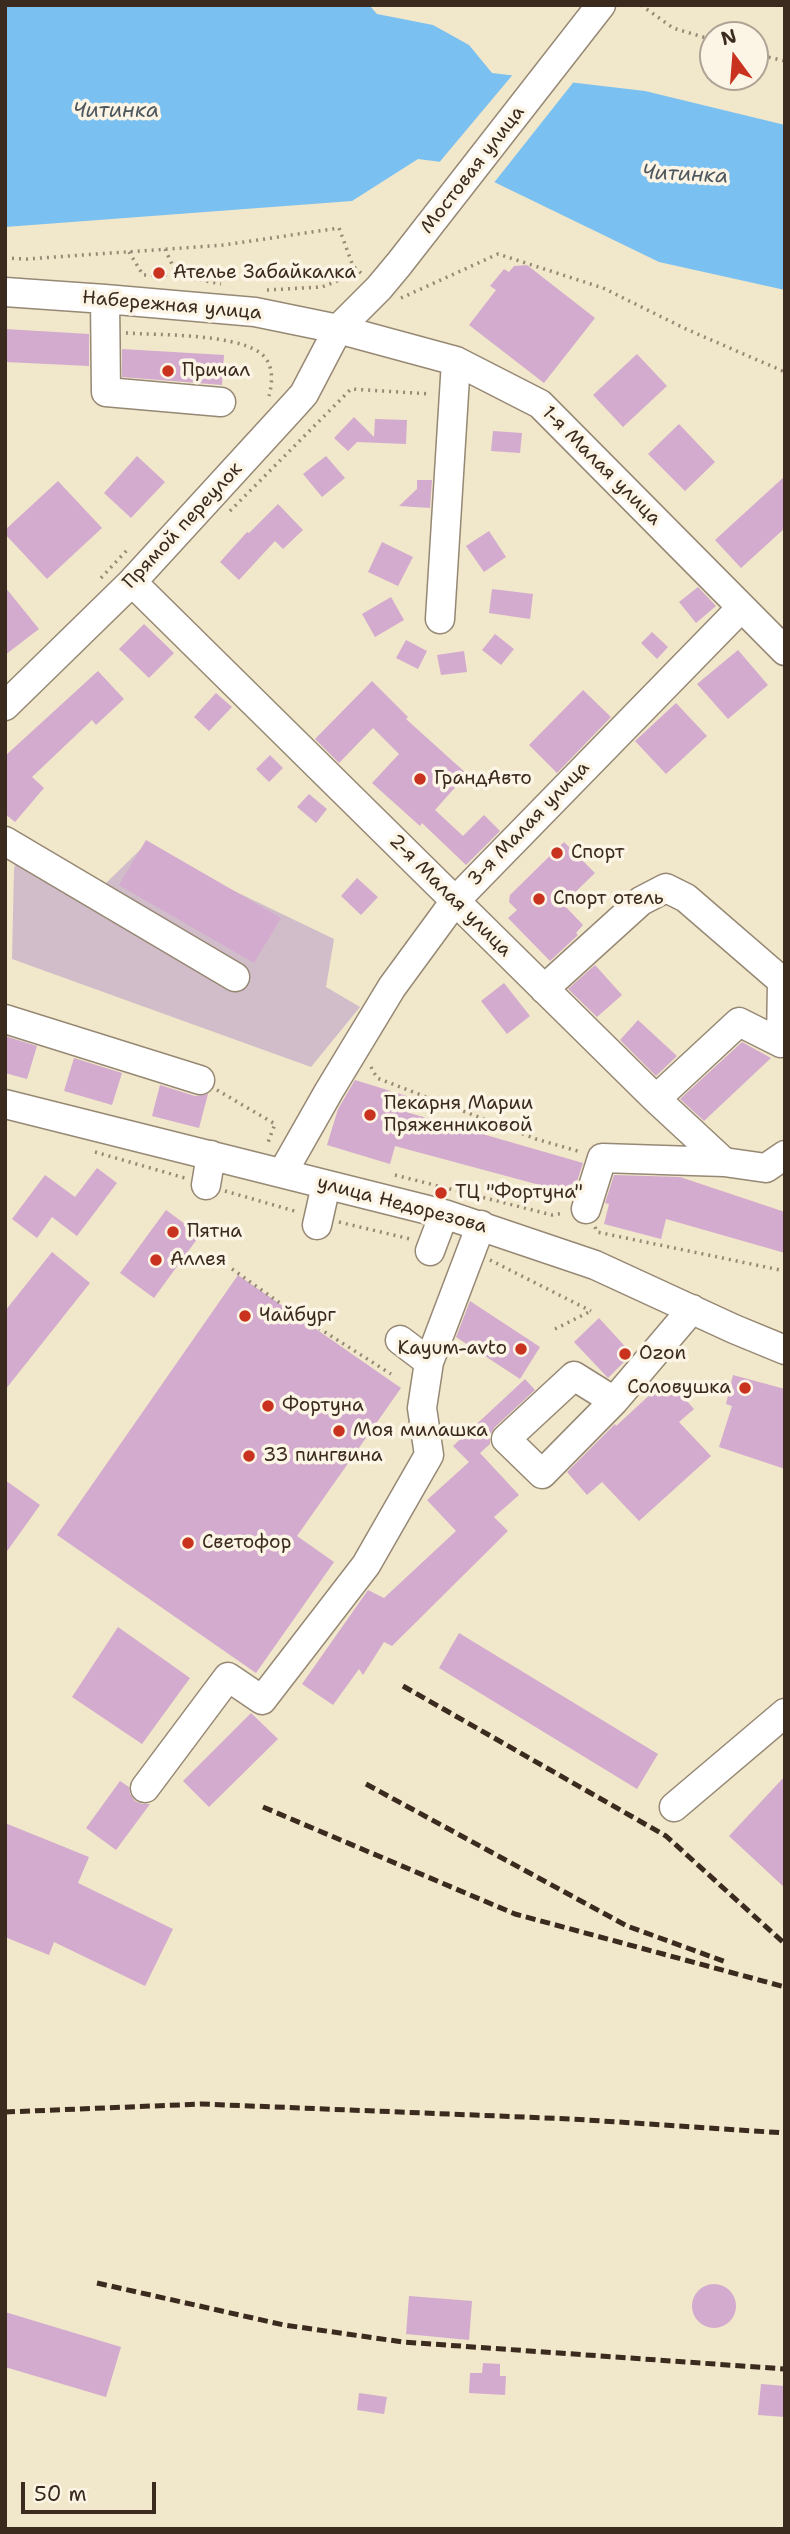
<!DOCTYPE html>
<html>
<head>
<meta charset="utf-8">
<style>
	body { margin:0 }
	#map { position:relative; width:790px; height:2534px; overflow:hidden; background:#f1e7ca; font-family:"Shantell Sans",sans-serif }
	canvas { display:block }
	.frame { position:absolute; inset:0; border:7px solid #3b2a1e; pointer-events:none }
	.north { position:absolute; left:699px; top:21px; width:70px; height:70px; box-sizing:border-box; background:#fcf5e5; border:2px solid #afa495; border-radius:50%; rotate:344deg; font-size:19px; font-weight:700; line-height:28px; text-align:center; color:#3b2a1e }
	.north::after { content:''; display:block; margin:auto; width:24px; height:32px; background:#c8321e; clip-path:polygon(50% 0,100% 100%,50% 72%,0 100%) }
	.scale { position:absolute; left:21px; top:2482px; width:135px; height:32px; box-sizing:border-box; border:4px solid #3b2a1e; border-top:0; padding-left:9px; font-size:21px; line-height:24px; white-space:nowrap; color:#3b2a1e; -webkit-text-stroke:5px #fcf5e5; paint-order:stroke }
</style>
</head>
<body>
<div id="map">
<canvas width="790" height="2534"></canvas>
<div class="frame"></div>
<div class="north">N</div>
<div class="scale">50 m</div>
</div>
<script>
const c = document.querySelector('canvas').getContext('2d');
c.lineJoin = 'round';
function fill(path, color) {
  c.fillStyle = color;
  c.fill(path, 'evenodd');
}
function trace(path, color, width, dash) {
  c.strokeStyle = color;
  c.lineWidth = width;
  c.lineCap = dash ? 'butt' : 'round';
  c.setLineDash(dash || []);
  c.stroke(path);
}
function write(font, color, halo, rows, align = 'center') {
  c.font = font + ' "Shantell Sans",sans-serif';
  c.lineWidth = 7;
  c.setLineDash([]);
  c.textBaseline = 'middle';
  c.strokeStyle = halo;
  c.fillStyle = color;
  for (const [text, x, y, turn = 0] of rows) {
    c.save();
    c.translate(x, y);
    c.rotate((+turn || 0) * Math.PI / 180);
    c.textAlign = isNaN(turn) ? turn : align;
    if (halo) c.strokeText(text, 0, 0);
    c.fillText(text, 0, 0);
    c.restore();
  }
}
fill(new Path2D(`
	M20 832 103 886 143 847 334 939 326 987 360 1007 311 1067 12 959 14 870Z`), '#d1bdc9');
fill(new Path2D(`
	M5 5H369L377 14 433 25 469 45 492 73 645 91 785 125V290L659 262 457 164 418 159 352 201 5 227Z`), '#7ac0f1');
fill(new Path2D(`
	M515 72 576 79 493 184 456 167 437 165Z`), '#f1e7ca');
fill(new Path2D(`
	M527 265 595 318 544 383 469 325 496 290 490 286 504 269 509 272 514 266Z
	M5 329 89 334V366L5 362Z
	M122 349 224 355 222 385 122 377Z
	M637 354 667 386 623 427 593 395Z
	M354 417 374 437 375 419 407 420 406 444 357 442 348 451 334 438Z
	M679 424 715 462 685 491 648 454Z
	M493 431 522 433 520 453 491 451Z
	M137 456 165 482 131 518 104 493Z
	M326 456 345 478 322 497 303 474Z
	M785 476V528L741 568 715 540Z
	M417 480H432L430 508 399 506 417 489Z
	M58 481 102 528 47 579 5 534V530Z
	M278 504 303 530 283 549 275 541 239 580 220 562 247 532 249 533Z
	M489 531 506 557 484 572 466 546Z
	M382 542 413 557 398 586 368 572Z
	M5 587 39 629 5 655Z
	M698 587 716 606 696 623 679 602Z
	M492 589 533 594 530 619 489 613Z
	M391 597 404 620 375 637 362 614Z
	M144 624 174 653 149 678 119 649Z
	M652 632 668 647 657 659 641 643Z
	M495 634 514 649 501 665 482 650Z
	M406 640 427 651 418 669 396 658Z
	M738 650 768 685 728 719 697 684Z
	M464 651 467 672 441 675 437 655Z
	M98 671 124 699 96 725 92 720 32 777 44 788 15 822 5 814V756Z
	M372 681 408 717 406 719 467 774 435 810 463 836 484 815 500 831 466 865 422 823 420 826 372 783 399 754 373 728 339 763 315 739Z
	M583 690 611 717 557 773 529 745Z
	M216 693 232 707 209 731 194 717Z
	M676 703 707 736 666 774 635 741Z
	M270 755 283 768 269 782 256 769Z
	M309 794 327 809 316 823 297 807Z
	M146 840 281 918 254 963 119 885Z
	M564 842 595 873 563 904 583 925 576 933 578 935 550 961 508 918 517 910 509 902 510 895Z
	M357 878 378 897 361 915 341 896Z
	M595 965 622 995 597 1017 568 989Z
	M504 983 530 1016 507 1034 481 1001Z
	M638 1020 677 1056 656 1076 620 1040Z
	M5 1036 37 1046 27 1079 5 1073Z
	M742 1042 771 1058 704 1121 680 1099Z
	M74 1058 122 1073 112 1105 64 1091Z
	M355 1080 410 1097 406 1112 583 1163 573 1194 395 1146 390 1164 327 1145 338 1109Z
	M160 1085 195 1096 208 1094 199 1128 152 1116Z
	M97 1168 117 1183 77 1236 52 1217 37 1238 12 1219 45 1175 75 1197Z
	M614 1175 680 1177 785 1212V1253L666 1219 661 1239 604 1224 609 1204 605 1203Z
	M166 1210 200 1235 154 1298 120 1273Z
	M52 1252 90 1283 5 1390V1311Z
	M238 1275 401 1388 297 1536 334 1562 256 1673 57 1535Z
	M470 1301 540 1347 520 1379 456 1337Z
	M599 1318 632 1354 608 1378 574 1342Z
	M733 1375 785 1389V1469L719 1447 732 1406 726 1404Z
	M525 1379 535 1390 495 1427 490 1435V1444L480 1453 519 1495 494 1517 508 1531 392 1646 384 1642 363 1675 359 1669 333 1705 302 1684 368 1590 384 1598 456 1531 427 1500 469 1462 453 1446Z
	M667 1379 694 1409 679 1422 711 1456 639 1521 602 1482 587 1495 567 1472 615 1424 616 1426Z
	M5 1480 40 1505 5 1554Z
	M118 1627 190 1678 142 1744 72 1697Z
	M459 1633 658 1754 637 1789 439 1668Z
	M251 1713 278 1739 209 1807 183 1781Z
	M785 1776V1888L729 1836Z
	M120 1781 129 1787 130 1794 135 1801 142 1804H150L116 1850 86 1828Z
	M5 1823 89 1857 78 1883 173 1929 145 1986 54 1942 49 1955 5 1937Z
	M692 2306a22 22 0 1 1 44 0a22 22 0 1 1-44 0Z
	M409 2296 472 2301 469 2340 406 2334Z
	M5 2312 121 2347 106 2397 5 2367Z
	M483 2363 500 2364V2376H506L505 2395 469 2393 470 2373H482Z
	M761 2384 785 2386V2417L758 2415Z
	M359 2393 387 2397 384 2414 357 2410Z`), '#d3abce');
const minor = new Path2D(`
	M5 292 105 299 255 312 338 329 456 361 540 404 785 651
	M105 299 106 392 221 402
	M132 582 656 1099 724 1162 766 1168 785 1155
	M440 619 456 361
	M5 706 132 582 296 403 304 394 338 329 379 288 399 264 601 5
	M5 841 235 977
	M544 989 641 901 666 888 686 898 782 981 781 1043
	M5 1019 200 1080
	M656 1099 739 1022 781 1043 785 1042
	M5 1104 444 1214 595 1265 734 1329 785 1350
	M283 1172 329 1091 392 987 455 901 741 608
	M206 1185 211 1155
	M586 1209 602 1158 724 1162
	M317 1225 326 1185
	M430 1251 444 1214
	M429 1362 481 1225
	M614 1401 542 1474 506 1439 574 1376 614 1401 692 1309
	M145 1788 228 1677 262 1700 366 1565 429 1455 422 1408 429 1362 400 1340
	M674 1807 785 1713`);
trace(minor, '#968874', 31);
trace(new Path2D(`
	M641 5 673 28 713 40
	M755 54 785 61
	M165 249 177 275
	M129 252 143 275H177L221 284
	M5 258 27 259 224 245 339 228 353 266 361 273
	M267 290 322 287 361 272
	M401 298 498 254 603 288 686 329 785 372
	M126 333C160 335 232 334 259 352 274 362 273 381 269 396
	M230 511 351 389 431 394
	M101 578 129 548
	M371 1067 377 1078 536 1139 581 1152
	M217 1090 275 1124 267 1145
	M95 1152 185 1178
	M395 1175 552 1215 564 1213
	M225 1191 298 1212
	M339 1222 410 1239
	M595 1227 597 1232 785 1271
	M490 1260 591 1311
	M232 1269 287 1308 391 1374
	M555 1329 591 1311`), '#968874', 3.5, [2, 5]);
trace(minor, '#fff', 28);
trace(new Path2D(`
	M403 1686 666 1836 785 1944
	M366 1784 627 1926 726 1962
	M263 1807 515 1914 785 1987
	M5 2112 202 2104 572 2119 785 2133
	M97 2283 284 2325 403 2342 785 2369`), '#3b2a1e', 5, [10, 5]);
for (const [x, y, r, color] of [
	[159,273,7,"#c8321e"],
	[168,371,7,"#c8321e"],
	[420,779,7,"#c8321e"],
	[557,853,7,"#c8321e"],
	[539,899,7,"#c8321e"],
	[370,1115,7,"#c8321e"],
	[441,1193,7,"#c8321e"],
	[173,1232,7,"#c8321e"],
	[156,1260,7,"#c8321e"],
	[245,1316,7,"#c8321e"],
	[521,1349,7,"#c8321e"],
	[625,1354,7,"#c8321e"],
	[745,1388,7,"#c8321e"],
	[268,1406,7,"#c8321e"],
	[339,1431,7,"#c8321e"],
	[249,1456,7,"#c8321e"],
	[188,1543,7,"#c8321e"]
]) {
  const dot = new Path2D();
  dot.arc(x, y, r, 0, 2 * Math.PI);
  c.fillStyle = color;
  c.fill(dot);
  trace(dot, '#fcf5e5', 2.5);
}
write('19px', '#3b2a1e', '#fcf5e5', [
	["Мостовая улица",473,170,-52],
	["Набережная улица",172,306,5],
	["1-я Малая улица",601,466,45],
	["Прямой переулок",183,526,-47],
	["3-я Малая улица",529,824,-46],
	["2-я Малая улица",450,896,45],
	["улица Недорезова",402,1205,15]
]);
write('19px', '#3b2a1e', '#fcf5e5', [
	["Ателье Забайкалка",173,273],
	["Причал",182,371],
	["ГрандАвто",434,779],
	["Спорт",571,853],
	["Спорт отель",553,899],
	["Пекарня Марии",384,1104],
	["Пряженниковой",384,1126],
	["ТЦ \"Фортуна\"",455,1193],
	["Пятна",187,1232],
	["Аллея",170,1260],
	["Чайбург",259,1316],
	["Kayum-avto",507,1349,"right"],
	["Ozon",639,1354],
	["Соловушка",731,1388,"right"],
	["Фортуна",282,1406],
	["Моя милашка",353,1431],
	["33 пингвина",263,1456],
	["Светофор",202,1543]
], 'left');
write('italic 21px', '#4e575d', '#fcf5e5', [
	["Читинка",116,112],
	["Читинка",685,175,3]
]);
</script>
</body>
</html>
